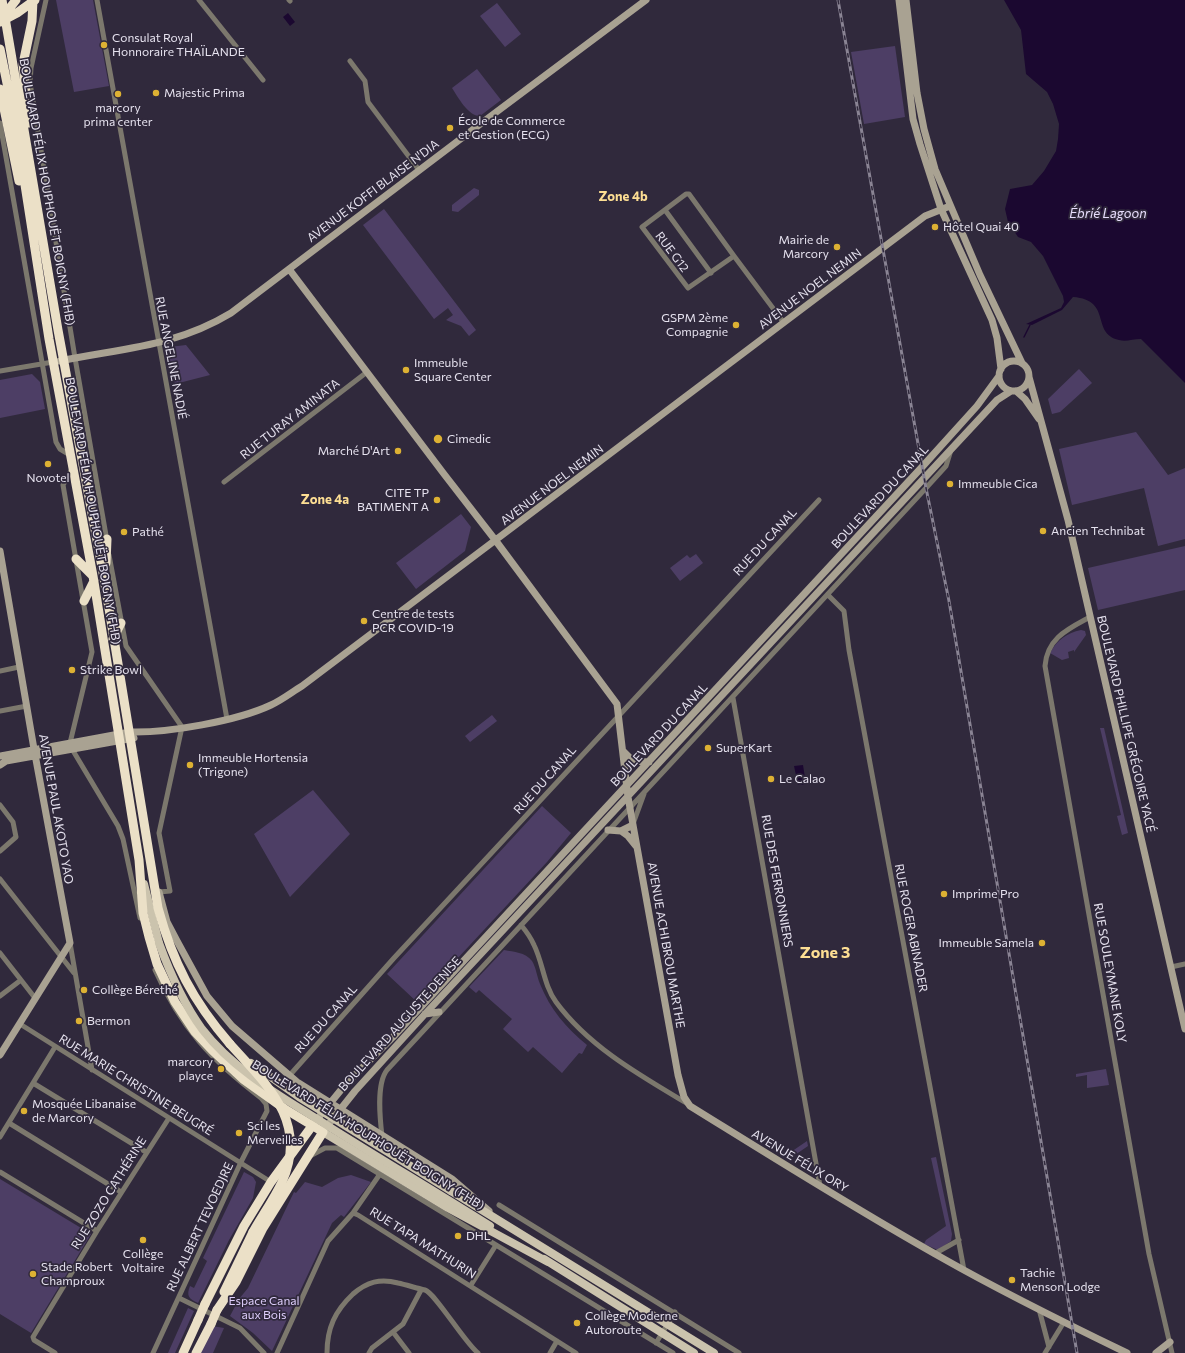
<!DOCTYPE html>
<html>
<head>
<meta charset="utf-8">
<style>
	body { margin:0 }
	canvas { display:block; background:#30293c }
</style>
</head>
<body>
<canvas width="1185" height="1353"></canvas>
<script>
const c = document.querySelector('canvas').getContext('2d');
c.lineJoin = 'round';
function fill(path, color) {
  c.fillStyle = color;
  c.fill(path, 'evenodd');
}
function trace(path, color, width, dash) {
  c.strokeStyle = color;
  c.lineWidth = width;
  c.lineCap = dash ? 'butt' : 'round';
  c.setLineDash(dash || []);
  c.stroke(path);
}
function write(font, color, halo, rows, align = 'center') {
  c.font = font + ' Commissioner,sans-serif';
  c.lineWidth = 3.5;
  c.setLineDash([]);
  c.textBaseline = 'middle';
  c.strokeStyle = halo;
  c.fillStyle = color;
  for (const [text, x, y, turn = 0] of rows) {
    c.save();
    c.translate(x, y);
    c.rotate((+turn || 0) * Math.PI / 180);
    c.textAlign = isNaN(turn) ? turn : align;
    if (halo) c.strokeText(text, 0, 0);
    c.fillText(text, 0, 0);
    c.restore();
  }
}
fill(new Path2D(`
	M56 0H93L109 86 74 92Z
	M497 3 521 34 505 47 480 16Z
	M895 46 905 117 864 124 851 52Z
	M477 69 501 100 480 116C468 116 458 97 452 88Z
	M474 188 479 190V195L458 212 452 211V205Z
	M384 209 476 330 469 336 461 326 446 320 453 315 448 308 434 319 363 225Z
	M186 345 210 375 175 384 167 350 170 347Z
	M1079 369 1092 383 1060 412 1052 414 1048 399Z
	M32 374 40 382 45 409 0 418V380Z
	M1136 432 1168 475 1185 468V539L1158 546 1144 488 1072 505 1059 449Z
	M461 514 471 527 465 551 416 589 396 563Z
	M1185 546V590L1098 610 1088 568Z
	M696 554 703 563 680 581 670 568 687 555 690 558Z
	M1081 630 1085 631 1086 635 1074 652V650L1068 652 1069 658 1062 660 1050 653C1057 640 1067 633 1081 630Z
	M492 715 497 721 470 742 465 736Z
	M1100 728H1104L1128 833 1122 835 1117 816 1121 815Z
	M313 790 350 834 290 897 254 834Z
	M542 806 571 833 547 862 417 1002 387 974Z
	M504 950C514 952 525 952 532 961 536 967 537 977 540 984 550 1009 566 1028 587 1045L582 1054 579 1053 562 1073 533 1047 528 1052 503 1029 512 1019 479 990 476 993 469 987Z
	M1106 1069 1109 1085 1087 1088V1075L1076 1077V1074Z
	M807 1141 808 1146 789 1159 785 1156Z
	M936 1157 952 1234 951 1241 938 1250 924 1244 926 1240 946 1226 931 1158Z
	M244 1172 253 1177 256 1182 253 1198 229 1240 198 1303C189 1299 186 1296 190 1286L194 1288 207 1261 203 1258Z
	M351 1175 371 1182 344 1217 341 1215 332 1223 272 1351 253 1333 230 1316 239 1299 248 1288 294 1192 296 1193 305 1182 322 1187 338 1178Z
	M0 1179 91 1234 31 1333 0 1314Z
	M188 1308 194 1311 175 1353H168Z
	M212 1326 224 1328 213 1353H200Z`), '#4d3e65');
fill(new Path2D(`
	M1004 0H1185V383L1141 339C1133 339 1126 342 1119 340 1090 333 1113 300 1073 297L1062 310 1032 325 1026 324 1061 308 1064 302 1063 296 1043 256 1031 242 1018 237 1008 222 1005 209 1010 189 1032 185 1044 171 1056 151 1058 139 1059 124 1053 104 1047 92 1026 74 1021 30Z
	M288 13 295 22 290 26 283 17Z
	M803 765 806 784 798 785 794 766Z`), '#1b0830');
trace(new Path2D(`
	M1024 337 1030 325`), '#1b0830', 1.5);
trace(new Path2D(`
	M46 0 31 68 30 83 75 358 107 541
	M97 0 227 719
	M199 0 263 80
	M289 0 290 1
	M350 61 365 81 368 102 419 170
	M0 123 56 442 60 449 70 455
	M686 194H689L734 256 688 288 642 227Z
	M665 210 711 273
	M734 256 784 323
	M0 371 53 362
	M224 482 367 372
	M109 555 126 646 182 727 159 833 170 891 159 892
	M828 595 844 611 849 650 964 1270
	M1090 617C1068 629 1047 638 1045 666L1149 1254 1172 1353
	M0 671 19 667
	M733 698 820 1186
	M0 711 27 706
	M70 743 92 652 63 485 72 469
	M72 749 118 826 123 839 140 918
	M0 805 13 822 16 837 0 851
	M633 824 644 794
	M0 879 74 973
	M521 925C526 931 531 938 534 945 543 963 544 986 556 1002 589 1047 641 1076 688 1104
	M70 943 92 1070
	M0 953 35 998
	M1171 967 1185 964
	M0 996 21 980
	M20 1024 271 1182
	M289 1076 394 958 819 500
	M33 1083 146 1152
	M9 1123 121 1192
	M382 1136C380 1119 376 1084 387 1070L926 488 946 466 951 450
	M0 1137 55 1047
	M310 1156 325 1148H337L673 1353
	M0 1172 97 1231
	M499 1205 739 1353
	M353 1213 380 1174
	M934 1254 959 1240
	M471 1285 496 1245
	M179 1298 240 1328 264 1353
	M1039 1309 1049 1347
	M393 1332 409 1353
	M656 1343 675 1312
	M55 1353 34 1340 33 1337 97 1231 169 1118
	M153 1353 241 1162 267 1111 266 1104 261 1098C211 1060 181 1028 155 970
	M277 1353 328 1241 353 1213 358 1215 576 1353
	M327 1353C327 1328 335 1311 353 1294 367 1282 380 1278 398 1283 407 1285 416 1288 425 1290 435 1293 465 1343 478 1353
	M369 1353 372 1348 403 1324 421 1290
	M550 1353 557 1341
	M1045 1353 1064 1322`), '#7c786d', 5);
trace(new Path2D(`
	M899 0 913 119 920 144 941 209 992 320 997 338 1001 369
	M906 0 917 93 924 129 935 169 980 275 1022 363
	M289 269 444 474 496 541 617 704 628 797 678 1075 684 1097 690 1106C774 1158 858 1211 944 1259 1004 1293 1065 1323 1127 1353
	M999 376a15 15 0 1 1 30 0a15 15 0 1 1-30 0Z
	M60 361C122 348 175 347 231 313L475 128 646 0
	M1029 377 1068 520 1185 1029
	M1016 391 1025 399 1039 419
	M0 551 34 749 70 943 0 1055
	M623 751 633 761 649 762
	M0 756 130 732C168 733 237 721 271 705 282 700 292 692 302 686L925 216 950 206
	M0 765 6 761 134 738
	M608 830 621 831 633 825
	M621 831 628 836 636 846
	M159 892 167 922 177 941 207 996 232 1026 297 1082 452 1179 489 1211
	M425 1014 439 1012
	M314 1123 345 1085 393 1037 922 467 977 406 999 376
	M324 1130 355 1091 425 1014 997 400 1011 391
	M1156 1353 1170 1342`), '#a9a292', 7);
trace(new Path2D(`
	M144 884 159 943
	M323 1132 448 1208 548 1262
	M451 1191 714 1353
	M544 1259 694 1353`), '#cbc3ad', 8);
trace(new Path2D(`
	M2 0 58 330 104 578 158 908C173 963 193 1001 230 1044
	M0 49 16 127 49 339 93 576 139 860 143 913 149 937 157 964 175 1002 195 1032 212 1050 243 1079 285 1109 323 1132 263 1228 236 1282 217 1310
	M0 89 19 181
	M29 123 23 64 32 21 33 0
	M76 559 93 576
	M106 563 107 539
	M84 601 94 581
	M113 639 121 623
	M224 1292 253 1232
	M205 1304 244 1226 271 1182 312 1126
	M183 1353 198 1320
	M196 1353 211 1324`), '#ebe0c7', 9);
const rail = new Path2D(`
	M838 0 926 488 949 601 1077 1353`);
trace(rail, '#8a8494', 3);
trace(rail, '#30293c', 1.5, [4.5]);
trace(new Path2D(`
	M159 943C170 973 183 1003 202 1029 235 1072 284 1098 328 1126 382 1160 436 1192 490 1226
	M251 1063 299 1097 451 1191`), '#cbc3ad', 8);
trace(new Path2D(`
	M0 15 9 9 16 0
	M0 22 17 13 35 0
	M230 1044C267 1085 309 1122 282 1182 274 1199 262 1216 253 1232
	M198 1320 205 1304
	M211 1324 217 1310`), '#ebe0c7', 9);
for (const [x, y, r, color] of [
	[104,45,4,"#ddb133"],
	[156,93,4,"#ddb133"],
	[118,94,4,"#ddb133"],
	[450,128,4,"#ddb133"],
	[935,227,4,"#ddb133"],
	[837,247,4,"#ddb133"],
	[736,325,4,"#ddb133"],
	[406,370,4,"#ddb133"],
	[438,439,5,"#ddb133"],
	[398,451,4,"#ddb133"],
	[48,464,4,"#ddb133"],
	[950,484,4,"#ddb133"],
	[437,500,4,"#ddb133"],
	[1043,531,4,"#ddb133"],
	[124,532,4,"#ddb133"],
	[364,621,4,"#ddb133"],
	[72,670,4,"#ddb133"],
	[708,748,4,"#ddb133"],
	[190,765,4,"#ddb133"],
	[771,779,4,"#ddb133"],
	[944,894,4,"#ddb133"],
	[1042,943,4,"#ddb133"],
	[84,990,4,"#ddb133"],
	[79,1021,4,"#ddb133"],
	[221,1069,4,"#ddb133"],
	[24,1111,4,"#ddb133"],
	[239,1133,4,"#ddb133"],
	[458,1236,4,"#ddb133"],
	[143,1240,4,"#ddb133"],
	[33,1274,4,"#ddb133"],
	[1012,1280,4,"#ddb133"],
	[577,1323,4,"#ddb133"]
]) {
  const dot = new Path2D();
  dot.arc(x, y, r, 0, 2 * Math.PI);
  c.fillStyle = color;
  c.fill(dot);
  trace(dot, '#30293c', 1.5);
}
write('12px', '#e6e2ef', '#30293c', [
	["Consulat Royal",112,38],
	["Honnoraire THAÏLANDE",112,52],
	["Majestic Prima",164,93],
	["marcory",118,108,"center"],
	["prima center",118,122,"center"],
	["École de Commerce",458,121],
	["et Gestion (ECG)",458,135],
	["Hôtel Quai 40",943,227],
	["Mairie de",829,240,"right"],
	["Marcory",829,254,"right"],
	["GSPM 2ème",728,318,"right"],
	["Compagnie",728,332,"right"],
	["Immeuble",414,363],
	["Square Center",414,377],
	["Cimedic",447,439],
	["Marché D'Art",390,451,"right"],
	["Novotel",48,478,"center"],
	["Immeuble Cica",958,484],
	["CITE TP",429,493,"right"],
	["BATIMENT A",429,507,"right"],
	["Ancien Technibat",1051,531],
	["Pathé",132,532],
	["Centre de tests",372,614],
	["PCR COVID-19",372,628],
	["Strike Bowl",80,670],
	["SuperKart",716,748],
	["Immeuble Hortensia",198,758],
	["(Trigone)",198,772],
	["Le Calao",779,779],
	["Imprime Pro",952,894],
	["Immeuble Samela",1034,943,"right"],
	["Collège Bérethé",92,990],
	["Bermon",87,1021],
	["marcory",213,1062,"right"],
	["playce",213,1076,"right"],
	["Mosquée Libanaise",32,1104],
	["de Marcory",32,1118],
	["Sci les",247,1126],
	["Merveilles",247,1140],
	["DHL",466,1236],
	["Collège",143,1254,"center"],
	["Voltaire",143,1268,"center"],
	["Stade Robert",41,1267],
	["Champroux",41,1281],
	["Tachie",1020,1273],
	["Menson Lodge",1020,1287],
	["Collège Moderne",585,1316],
	["Autoroute",585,1330]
], 'left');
write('12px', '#e6e2ef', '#30293c', [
	["AVENUE KOFFI BLAISE N'DIA",373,191,-37],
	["BOULEVARD FÉLIX HOUPHOUËT BOIGNY (FHB)",47,192,80],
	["RUE G12",672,252,53],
	["AVENUE NOEL NEMIN",810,289,-37],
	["RUE ANGELINE NADIÉ",171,358,79],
	["RUE TURAY AMINATA",290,419,-38],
	["AVENUE NOEL NEMIN",552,485,-37],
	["BOULEVARD DU CANAL",880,497,-47],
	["BOULEVARD FÉLIX HOUPHOUËT BOIGNY (FHB)",93,511,80],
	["RUE DU CANAL",765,542,-47],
	["BOULEVARD PHILLIPE GRÉGOIRE YACÉ",1126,724,77],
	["BOULEVARD DU CANAL",659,735,-47],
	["RUE DU CANAL",545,780,-48],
	["AVENUE PAUL AKOTO YAO",56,809,80],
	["RUE DES FERRONNIERS",777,881,80],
	["RUE ROGER ABINADER",911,928,79],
	["AVENUE ACHI BROU MARTHE",666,945,80],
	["RUE SOULEYMANE KOLY",1110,973,80],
	["RUE DU CANAL",326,1019,-48],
	["BOULEVARD AUGUSTE DENISE",400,1024,-48],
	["RUE MARIE CHRISTINE BEUGRÉ",136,1085,32],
	["BOULEVARD FÉLIX HOUPHOUËT BOIGNY (FHB)",368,1135,32],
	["AVENUE FÉLIX ORY",800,1161,31],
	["RUE ZOZO CATHÉRINE",109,1193,-58],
	["RUE ALBERT TEVOEDJRE",200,1227,-65],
	["RUE TAPA MATHURIN",423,1243,32]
]);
write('12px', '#ddcdfb', '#30293c', [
	["Espace Canal",264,1301],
	["aux Bois",264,1315]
]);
write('bold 13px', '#fdde93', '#30293c', [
	["Zone 4b",623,197],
	["Zone 4a",325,500]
]);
write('italic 13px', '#e8defd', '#30293c', [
	["Ébrié Lagoon",1108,214]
]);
write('bold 16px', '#fdde93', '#30293c', [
	["Zone 3",825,953]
]);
</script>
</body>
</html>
